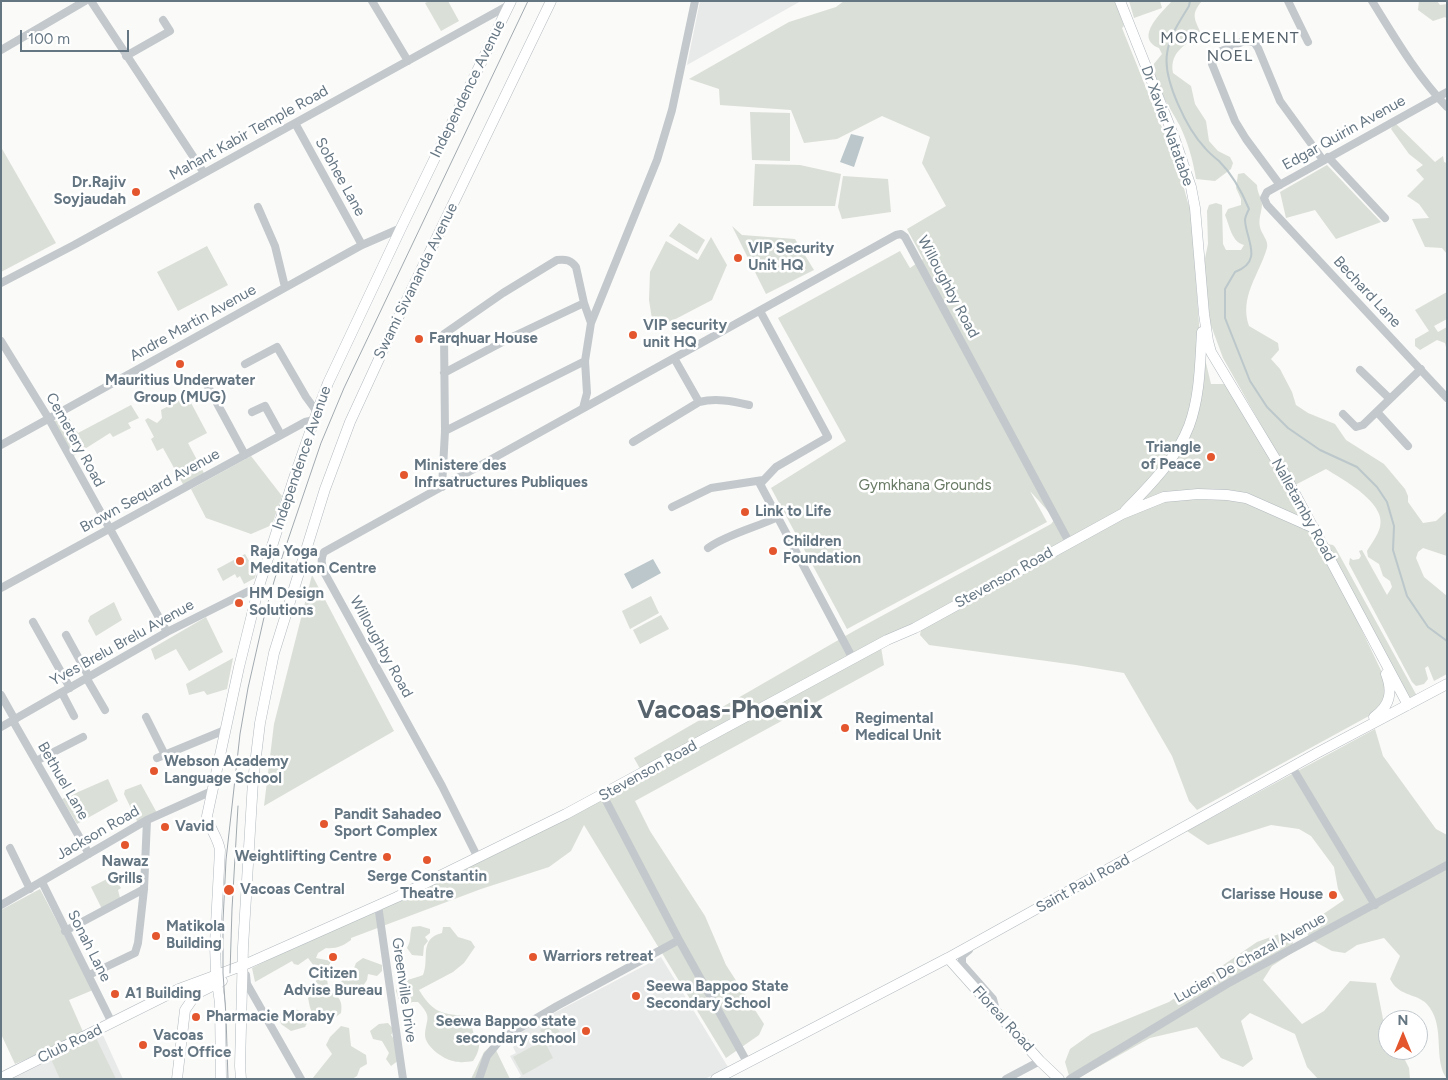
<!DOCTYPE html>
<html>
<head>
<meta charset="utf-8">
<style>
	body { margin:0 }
	#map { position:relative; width:1448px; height:1080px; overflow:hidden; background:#fafaf8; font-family:Figtree,sans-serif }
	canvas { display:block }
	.frame { position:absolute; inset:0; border:2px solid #657683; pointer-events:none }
	.north { position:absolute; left:1378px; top:1010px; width:50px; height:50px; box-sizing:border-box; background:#fff; border:1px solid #c1c8cd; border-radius:50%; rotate:0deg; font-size:14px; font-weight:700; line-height:20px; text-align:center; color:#657683 }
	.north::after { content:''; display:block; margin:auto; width:18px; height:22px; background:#e4572e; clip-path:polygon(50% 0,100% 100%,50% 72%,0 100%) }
	.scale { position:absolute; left:20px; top:30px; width:109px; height:22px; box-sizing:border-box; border:2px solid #657683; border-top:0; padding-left:6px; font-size:15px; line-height:18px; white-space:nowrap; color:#657683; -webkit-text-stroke:4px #fff; paint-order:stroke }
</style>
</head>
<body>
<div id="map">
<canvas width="1448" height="1080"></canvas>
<div class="frame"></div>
<div class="north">N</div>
<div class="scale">100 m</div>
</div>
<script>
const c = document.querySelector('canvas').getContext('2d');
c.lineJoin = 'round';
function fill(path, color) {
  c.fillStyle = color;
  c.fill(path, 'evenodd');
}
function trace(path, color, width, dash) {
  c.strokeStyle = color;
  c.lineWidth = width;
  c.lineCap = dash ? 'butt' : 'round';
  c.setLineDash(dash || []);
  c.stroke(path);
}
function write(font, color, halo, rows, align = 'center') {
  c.font = font + ' Figtree,sans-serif';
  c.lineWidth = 5;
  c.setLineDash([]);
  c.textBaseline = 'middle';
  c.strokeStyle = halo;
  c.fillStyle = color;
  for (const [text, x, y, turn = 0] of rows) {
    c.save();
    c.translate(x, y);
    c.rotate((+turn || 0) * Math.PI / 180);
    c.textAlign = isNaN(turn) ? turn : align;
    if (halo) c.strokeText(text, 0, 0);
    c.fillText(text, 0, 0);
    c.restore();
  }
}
fill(new Path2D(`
	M700 1H801L687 65Z
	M661 957 728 1067 705 1079H517L521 1076 510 1056 516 1053 513 1047 517 1044 512 1035Z
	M102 1033 123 1079H7Z`), '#e8e9e9');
fill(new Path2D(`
	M429 1H448L459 21 441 31 425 3Z
	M844 1H1115L1124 26 1122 28 1179 170 1188 203 1191 209 1200 338 1211 384H1225L1298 505 1297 520 1314 530 1387 683 1385 701 1378 711 1197 810 1189 801 1172 756 1124 673 1076 665 929 645 920 635 921 629 956 600 880 641 884 665 635 801 650 831 705 916 726 965 764 1024 759 1035 726 1058 584 825 571 851 549 867 481 889 351 938V940C343 946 336 949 326 948L318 953 316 958 331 961 326 973 328 986 322 988 316 982 314 966 308 958 298 965 294 964 292 961 255 982 252 968 378 905 480 862 578 813 643 774 634 758 854 631 1051 524 1055 519 1030 491 1047 522 847 629 771 488 846 441 778 318 900 251 910 268 923 259 907 229 946 206 922 163 930 137 882 116 837 139 804 143 791 110 720 105 719 89 689 79 789 22 836 7Z
	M1129 1H1160L1162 8 1134 18Z
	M1172 1H1202C1190 15 1195 19 1201 34 1186 44 1169 52 1173 73L1191 86 1195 104 1206 121 1209 141 1218 151 1230 157 1233 163 1231 169 1215 181 1196 179C1193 160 1188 143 1180 126 1170 107 1155 87 1153 65L1162 54 1159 48C1134 38 1161 13 1172 1Z
	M1419 1H1437L1440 5 1447 4V19L1445 17 1433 21 1418 10Z
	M750 112 790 113V161L752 160Z
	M1395 123 1435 162 1443 156 1444 162 1447 163V254L1442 248 1425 247 1412 219 1429 218 1419 204 1407 196 1424 179 1416 170 1423 165 1409 154 1391 129Z
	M1 147 56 243 1 272Z
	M755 164 800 165 841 174 835 206H753Z
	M1327 165 1381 222 1336 239 1315 210 1286 218 1280 192Z
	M1244 173 1257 185C1257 192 1261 197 1262 204 1262 211 1258 219 1260 227 1261 234 1269 240 1267 248 1259 275 1239 297 1249 326L1278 343 1279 350 1271 359 1280 369 1292 392 1296 405 1308 413 1335 424 1346 440 1384 464 1405 489 1408 496V502L1423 523 1436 521 1447 511V556L1423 548 1418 552 1416 558 1424 577 1447 596V674L1434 681 1428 666 1425 668 1428 679 1424 684 1416 686 1412 682 1349 564 1350 558 1353 560 1359 559 1361 556 1359 551 1362 550 1387 595 1392 587 1390 581 1383 576 1379 564 1368 557 1367 551C1371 544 1378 535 1380 527 1387 503 1342 479 1326 469L1295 485 1223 358 1209 320 1204 263 1208 244 1207 211 1209 205 1216 203 1222 205 1223 244 1226 250H1241L1244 245C1232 242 1230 227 1225 215L1228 209 1241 205V199L1236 188 1238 174Z
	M843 176 888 179 891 212 842 219 838 207Z
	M679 223 705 240 697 254 669 236Z
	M732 226 742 235 795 239 814 270 766 294Z
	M711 237 727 265 712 300 666 324 652 319 649 300 650 272 666 241 698 260Z
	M207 246 228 285 178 311 157 272Z
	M1447 292V319L1434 326 1438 332 1447 327V351L1445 343 1437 340 1420 350 1415 346V339L1429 331 1415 310Z
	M182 399 184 402 189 399 207 433 188 443 205 475 184 486 163 448 157 451 151 439 154 437 145 420 148 418 157 423 162 418 161 410Z
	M131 405 139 418 128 423 131 428 113 437 110 433 72 457 53 422 67 415 78 433Z
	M251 456 282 496 272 525 251 534 206 518 191 489Z
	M1327 544 1333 545 1335 547 1417 696 1409 701Z
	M245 554 256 573 255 578 244 584 240 576 237 578 235 574 223 581 217 569Z
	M312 575 394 731 264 806 274 724Z
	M651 596 659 613 630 629 622 611Z
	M114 602 122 620 96 636 88 621 90 616Z
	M661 615 669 629 640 644 633 630Z
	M206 617 223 652 189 671 176 649 155 660 151 649Z
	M233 658 227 689 207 695 204 691 189 695 186 684Z
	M1375 729 1383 756 1436 829 1447 835V1079C1433 1060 1445 1030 1430 1008 1422 995 1407 997 1397 988 1394 986 1392 982 1390 979L1400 956 1384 938 1357 945 1345 953 1332 951 1310 939 1304 927 1344 900 1338 889 1334 867 1311 836 1299 829 1271 825 1208 845 1187 831Z
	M108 779 118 801 77 824 62 799Z
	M141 784 157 813 138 823 124 794 125 790Z
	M113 876 121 888 118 890 120 898 102 909 91 887Z
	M40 889 93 990 69 1000 84 1034 15 1064 1 1034V910Z
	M420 926 430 929V933L425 937 428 941 424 946 423 956 412 955 407 948C412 939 409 935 412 927Z
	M443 927H450L458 937 471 941 475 947 464 963 453 972 419 990C434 1014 442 1014 469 1016L474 1035 479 1038C480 1048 478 1053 473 1061 467 1062 459 1063 453 1061 443 1059 425 1046 425 1035 426 1018 433 1018 418 1002H412L406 1006 400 1003 396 991C400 980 413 979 423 975 430 959 418 939 442 933Z
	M1282 933 1293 941 1292 953 1272 966 1263 980 1302 1024 1324 1011 1350 981 1376 983 1383 1019 1388 1028V1050H1400L1409 1068 1410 1079H1318L1307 1067 1295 1034 1250 1013 1241 1021 1253 1059 1243 1067 1221 1058 1197 1027 1150 1038 1082 1076 1070 1079 1065 1062 1070 1049 1091 1034 1169 1002 1257 942Z
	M363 958 382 965V971L377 976 368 974 367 980 363 986 352 985 347 993 342 994 335 987 343 980 349 981 356 963Z
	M319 989C334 991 344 997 341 1013L329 1022C312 1015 311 1015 308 997L312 990Z
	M295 1009 311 1015 305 1027 291 1031 281 1024 279 1016 284 1011 291 1012Z
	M554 1022 564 1040 550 1047 540 1030Z
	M388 1023 394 1030 391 1035 396 1042 399 1060 391 1066 386 1059 389 1053 382 1041 373 1039 370 1031 379 1024Z
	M341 1026 349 1028 351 1046 366 1055 367 1064 360 1068 357 1076 352 1079H312L332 1054 326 1045 330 1037Z
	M96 1038 116 1079H60L51 1059Z
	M544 1040 553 1058 523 1075 513 1057Z
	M493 1044 510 1079H471L484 1052Z`), '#dadfd7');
fill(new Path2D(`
	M851 134 864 137 854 167 840 162Z
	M653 559 661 573 632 589 624 574Z`), '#bbc7cb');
trace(new Path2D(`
	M1190 1 1189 6C1180 21 1169 36 1167 54 1163 80 1187 129 1205 148 1209 153 1214 157 1219 161 1233 175 1242 192 1249 209 1247 213 1245 217 1245 220 1246 240 1264 261 1235 272L1225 289V318L1250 381 1267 407 1288 428 1320 450 1357 467 1377 487 1387 502 1394 526 1393 550 1407 596 1428 627 1447 641`), '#bbc7cb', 2);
const secondary = new Path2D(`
	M1120 1 1174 137 1191 187 1195 208 1204 314 1208 341 1211 352 1285 475 1408 705
	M1125 511C1149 486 1176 460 1189 426 1200 397 1200 363 1202 332
	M1374 717C1390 706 1393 692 1386 674
	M948 958 1040 1061 1059 1079
	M1 1078 179 989 244 965 397 897 566 814 887 640 915 628 1122 514 1164 497 1198 494 1227 495 1246 498 1314 528
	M177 1079 185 1010 196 994 222 981
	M221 1079 220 1003 216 975 215 944 220 850C218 837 209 828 207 816L239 667 259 586 295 475 317 412 328 383 401 228 511 1
	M241 1079 240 1066 243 947 253 781 260 723 274 653 325 489 350 422 396 322 551 1
	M716 1079 948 958 1317 753 1447 684`);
trace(secondary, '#b3babf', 11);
trace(new Path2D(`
	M91 1 204 173
	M372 1 408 61
	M1288 1 1308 42
	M1372 1C1395 38 1417 76 1447 107
	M1 50 85 1
	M126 56 170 31 163 20
	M1447 92 1267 192 1264 198 1267 205 1447 398
	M295 123 362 245
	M1328 157 1385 218
	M1280 185 1246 139 1235 121 1212 64 1217 53 1244 41 1254 42 1258 48 1280 101 1323 160
	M258 207 275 246 285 287
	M1 283 74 245 509 5V4
	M760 311 828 437 776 467 760 484 853 659
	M1 341 49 419 167 632
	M674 358 699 402
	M245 364 277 347 306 397 317 412
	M1360 370 1390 399
	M444 373 510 338 584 303
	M205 381 245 455
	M583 408 587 393 585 361 591 323 657 160 672 110 695 1
	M252 412 265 406 281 435
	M1377 412 1408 446
	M1343 414 1356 427 1363 425 1421 369
	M445 431 585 361
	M633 442 699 402C716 398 732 401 749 405
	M1 445 362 245 401 228
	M442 487 445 431 444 334 503 293 557 260C566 259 571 260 576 267L584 303 591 323
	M672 507 711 488 763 480
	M708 548C728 534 755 528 778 517
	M1 588 305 422 314 420
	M33 622 70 688
	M66 635 89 677
	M87 679 105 710
	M62 693 74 716
	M1 695 15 720
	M146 717 165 755
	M13 721 89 854
	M1 727 167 632 259 586
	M157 758 225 730
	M36 761 83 737
	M1292 767 1375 905
	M603 795 679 940 747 1062
	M10 848 30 889
	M478 858 442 786 324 572C322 565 320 559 324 552L896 235 901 234 905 237 1069 542
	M42 882 112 1023
	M1 905 147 820 212 791
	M378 905 403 1079
	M65 931 144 889
	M969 950 962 956V964L993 999 996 1010
	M89 975 135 953 138 943 144 889 147 820
	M246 975 247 984 301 1079
	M479 1079 487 1056 501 1039 557 1006 679 940
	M1006 1079 1040 1061
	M1070 1079 1227 984 1447 865`), '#c3c8cc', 8);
trace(secondary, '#fff', 10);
trace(new Path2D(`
	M230 973 232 909 238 806
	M228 1079 226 1016 223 973V921L226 860 240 734 248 688 265 613 275 578 321 443 344 388 528 1`), '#a2aab0', 1);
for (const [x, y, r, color] of [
	[136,192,5,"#e4572e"],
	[738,258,5,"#e4572e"],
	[633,335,5,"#e4572e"],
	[419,339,5,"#e4572e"],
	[180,364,5,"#e4572e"],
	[1211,457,5,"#e4572e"],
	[404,475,5,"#e4572e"],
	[745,512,5,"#e4572e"],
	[773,551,5,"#e4572e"],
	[240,561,5,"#e4572e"],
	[239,603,5,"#e4572e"],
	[845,728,5,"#e4572e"],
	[154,771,5,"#e4572e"],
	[324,824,5,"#e4572e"],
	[165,827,5,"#e4572e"],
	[125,845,5,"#e4572e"],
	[387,857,5,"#e4572e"],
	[427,860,5,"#e4572e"],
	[229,890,6,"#e4572e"],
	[1333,895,5,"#e4572e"],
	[156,936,5,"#e4572e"],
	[333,957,5,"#e4572e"],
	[533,957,5,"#e4572e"],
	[115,994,5,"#e4572e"],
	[636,996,5,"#e4572e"],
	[196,1017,5,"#e4572e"],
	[586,1031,5,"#e4572e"],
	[143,1045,5,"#e4572e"]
]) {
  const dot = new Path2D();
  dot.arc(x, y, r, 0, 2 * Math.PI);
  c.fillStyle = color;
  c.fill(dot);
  trace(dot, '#fff', 2);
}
write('15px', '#657683', '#fff', [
	["Independence Avenue",468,89,-64],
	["Dr Xavier Natatabe",1167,126,70],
	["Mahant Kabir Temple Road",249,133,-29],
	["Edgar Quirin Avenue",1344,133,-29],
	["Sobhee Lane",340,177,61],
	["Swami Sivananda Avenue",416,281,-64],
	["Willoughby Road",948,287,62],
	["Bechard Lane",1367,292,47],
	["Andre Martin Avenue",193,323,-29],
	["Cemetery Road",75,440,61],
	["Independence Avenue",302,458,-71],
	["Brown Sequard Avenue",150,491,-29],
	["Nalletamby Road",1303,510,61],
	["Stevenson Road",1004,578,-29],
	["Yves Brelu Brelu Avenue",122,643,-29],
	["Willoughby Road",381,647,61],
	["Stevenson Road",648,771,-29],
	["Bethuel Lane",63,781,60],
	["Jackson Road",98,833,-30],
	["Saint Paul Road",1083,884,-29],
	["Sonah Lane",89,946,63],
	["Lucien De Chazal Avenue",1250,958,-29],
	["Greenville Drive",404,990,82],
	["Floreal Road",1003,1019,48],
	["Club Road",70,1044,-26]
]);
write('bold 15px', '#657683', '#fff', [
	["Dr.Rajiv",126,183,"right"],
	["Soyjaudah",126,200,"right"],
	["VIP Security",748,249],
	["Unit HQ",748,266],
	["VIP security",643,326],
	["unit HQ",643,343],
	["Farqhuar House",429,339],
	["Mauritius Underwater",180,381,"center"],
	["Group (MUG)",180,398,"center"],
	["Triangle",1201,448,"right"],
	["of Peace",1201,465,"right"],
	["Ministere des",414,466],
	["Infrsatructures Publiques",414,483],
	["Link to Life",755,512],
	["Children",783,542],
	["Foundation",783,559],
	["Raja Yoga",250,552],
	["Meditation Centre",250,569],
	["HM Design",249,594],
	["Solutions",249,611],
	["Regimental",855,719],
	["Medical Unit",855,736],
	["Webson Academy",164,762],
	["Language School",164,779],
	["Pandit Sahadeo",334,815],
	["Sport Complex",334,832],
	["Vavid",175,827],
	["Weightlifting Centre",377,857,"right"],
	["Nawaz",125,862,"center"],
	["Grills",125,879,"center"],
	["Serge Constantin",427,877,"center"],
	["Theatre",427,894,"center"],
	["Vacoas Central",240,890],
	["Clarisse House",1323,895,"right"],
	["Matikola",166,927],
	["Building",166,944],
	["Warriors retreat",543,957],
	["Citizen",333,974,"center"],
	["Advise Bureau",333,991,"center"],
	["Seewa Bappoo State",646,987],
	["Secondary School",646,1004],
	["A1 Building",125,994],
	["Pharmacie Moraby",206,1017],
	["Seewa Bappoo state",576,1022,"right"],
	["secondary school",576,1039,"right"],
	["Vacoas",153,1036],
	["Post Office",153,1053]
], 'left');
write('15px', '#687a64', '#fff', [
	["Gymkhana Grounds",925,486]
]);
c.letterSpacing = '1px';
write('16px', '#57646e', '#fff', [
	["MORCELLEMENT",1230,38],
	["NOEL",1230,56]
]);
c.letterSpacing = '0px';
write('bold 25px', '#57646e', '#fff', [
	["Vacoas-Phoenix",730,711]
]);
</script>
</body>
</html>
